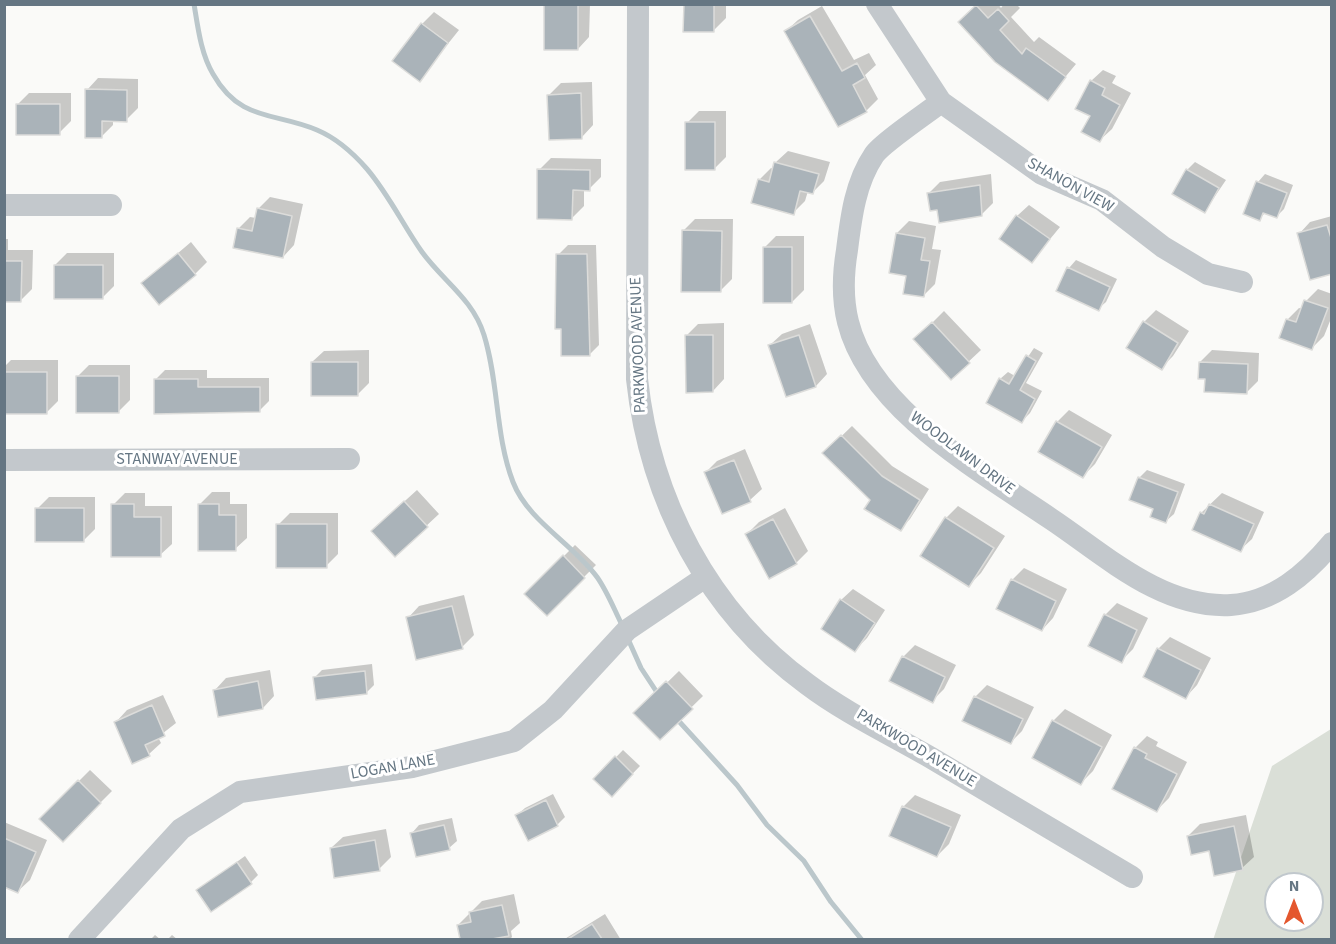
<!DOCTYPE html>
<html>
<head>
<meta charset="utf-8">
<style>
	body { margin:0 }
	#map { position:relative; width:1336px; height:944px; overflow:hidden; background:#fafaf8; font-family:"Source Sans 3",sans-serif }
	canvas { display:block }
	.frame { position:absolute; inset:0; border:6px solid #657683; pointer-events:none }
	.north { position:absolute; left:1264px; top:872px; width:60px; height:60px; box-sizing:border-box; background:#fff; border:2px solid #c1c8cd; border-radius:50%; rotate:0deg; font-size:16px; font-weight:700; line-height:24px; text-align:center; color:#657683 }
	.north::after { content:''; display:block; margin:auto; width:21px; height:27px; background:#e4572e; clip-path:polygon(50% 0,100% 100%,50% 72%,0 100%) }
</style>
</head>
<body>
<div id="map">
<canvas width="1336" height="944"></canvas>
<div class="frame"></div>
<div class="north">N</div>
</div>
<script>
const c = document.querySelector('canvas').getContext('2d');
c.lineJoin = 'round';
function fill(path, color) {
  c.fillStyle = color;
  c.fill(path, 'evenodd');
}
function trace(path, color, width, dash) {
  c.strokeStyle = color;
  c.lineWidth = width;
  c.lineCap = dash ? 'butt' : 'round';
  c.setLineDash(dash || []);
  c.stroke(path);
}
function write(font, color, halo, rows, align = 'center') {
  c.font = font + ' "Source Sans 3",sans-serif';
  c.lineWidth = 6;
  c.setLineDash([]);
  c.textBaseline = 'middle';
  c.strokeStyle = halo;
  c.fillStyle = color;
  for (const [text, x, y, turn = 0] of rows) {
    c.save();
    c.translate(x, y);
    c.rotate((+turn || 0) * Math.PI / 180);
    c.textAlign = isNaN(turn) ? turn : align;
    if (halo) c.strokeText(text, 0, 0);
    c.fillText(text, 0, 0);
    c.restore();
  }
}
fill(new Path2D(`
	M1331 729V939L1213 940 1272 766ZM1276 884H1312V920H1276Z`), '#dadfd7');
fill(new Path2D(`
	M546 4H590L589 37 578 49Z
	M685 4H726V18L714 30Z
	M978 4H998L1001 8 1004 4H1016L1020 8 1011 17 1034 42 1039 37 1076 64 1047 99 960 22Z
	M822 6 854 60 869 53 876 65 865 75 878 99 866 111 786 31 798 20Z
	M434 12 459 30 419 80 422 24Z
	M1103 70 1116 76 1112 83 1131 93 1112 129 1100 140 1092 115 1091 81Z
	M98 78 138 79V108L126 120H113V125L101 137 87 90Z
	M592 82 593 125 582 137 549 95 561 83Z
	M29 93H71V121L59 133 17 105Z
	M699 111H726V157L714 169 687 123Z
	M788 151 830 162 824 181 813 192 808 191 805 201 793 213 759 180 771 168 774 169 776 162Z
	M551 158 601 159V177L589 189H584V206L572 218 539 170Z
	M1195 162 1226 180 1205 211 1187 170Z
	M991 174 993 203 981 215 938 208 928 194 940 182Z
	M1265 174 1293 185 1284 209 1277 216 1266 212 1259 219 1258 182Z
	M270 197 303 204 294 245 283 257 238 229 250 217 256 218 258 209Z
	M1029 205 1060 227 1032 261 1017 216Z
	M1332 216V273L1299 234 1310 222Z
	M695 219H733L732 279 720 291 683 231Z
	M909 221 936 226 932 249 941 250 935 284 923 296 908 275 897 233Z
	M776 236H804V290L792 302 764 248Z
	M4 239H8V250H33L32 289 21 300H4Z
	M191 242 207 262 195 274 143 283Z
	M568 245H596L599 345 589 355 558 255Z
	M67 253H114V286L102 298 55 265Z
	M1076 260 1117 279 1106 302 1098 309 1069 268Z
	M1318 289 1332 294V316L1324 336 1312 348 1287 320 1299 308 1303 309 1306 301Z
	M1156 310 1189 331 1173 356 1161 368 1144 322Z
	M944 311 981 350 951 378 927 328Z
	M724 323V379L713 391 687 335 698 324Z
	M810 324 827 374 816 386 787 395 770 345 782 334Z
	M1034 348 1043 353 1026 383 1042 391 1030 413 1022 421 1000 379 1008 372 1015 376Z
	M369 350V383L358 394 312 362 324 351Z
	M1212 350 1259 353 1258 381 1246 393 1206 378 1200 362Z
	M11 360H58V401L47 412H4V367Z
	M89 365H130V400L118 412 77 377Z
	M165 370H207V378H269V401L259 411 155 380Z
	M1069 410 1112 435 1095 464 1083 476 1040 451 1057 422Z
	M852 426 892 466 929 489 910 519 900 529 824 453Z
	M745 449 762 489 750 500 706 472 717 461Z
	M1147 470 1185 484 1174 514 1166 521 1155 508 1139 478Z
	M417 490 439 514 395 555 385 519Z
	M212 492H230V504H247V538L235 549 200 504Z
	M125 493H145V506H172V544L160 555 113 505Z
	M1222 493 1264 512 1252 539 1240 550 1201 513Z
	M49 497H95V529L83 541 37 509Z
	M958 506 1005 536 981 573 969 585 946 518Z
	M785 508 808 551 796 563 747 534 759 522Z
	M290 513H338V554L326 566 278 525Z
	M575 545 596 565 547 614 526 594Z
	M1024 568 1067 589 1053 618 1042 630 1012 580Z
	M853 589 885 610 867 638 855 650 841 600Z
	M464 595 474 635 462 647 408 618 419 606Z
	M1117 603 1148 618 1133 649 1121 661 1105 615Z
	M1170 637 1211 658 1197 685 1186 697 1158 649Z
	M915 645 956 665 944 689 932 701 903 657Z
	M372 664 374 685 367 692 315 677 322 670Z
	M270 670 274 696 263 708 215 690 226 678Z
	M679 671 703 696 660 738 636 713Z
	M987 685 1034 707 1022 731 1011 742 975 697Z
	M163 695 176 723 158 737 161 743 149 754 116 722 127 710Z
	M1065 709 1112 735 1093 771 1081 783 1053 721Z
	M1147 736 1158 742 1156 746 1187 762 1169 798 1157 810 1135 748Z
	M623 750 640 766 612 795 595 779Z
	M90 770 112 791 63 840 41 819Z
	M553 794 565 817 557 825 517 815 525 808Z
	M915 795 961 815 949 844 937 856 903 807Z
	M1246 815 1254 857 1242 868 1188 836 1200 824Z
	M452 818 457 841 449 848 412 833 419 825Z
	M4 822 47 840 30 880 18 891 4 886Z
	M386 829 391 857 379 869 331 848 343 837Z
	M245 856 258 875 251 882 198 890Z
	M514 894 520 923 511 931 512 937 509 940H461L458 925 482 901Z
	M605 914 621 940H563Z
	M155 935 161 940H150Z
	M172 935 178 940H167Z`), '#0003');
trace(new Path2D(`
	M194 4C198 28 201 54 213 74 240 122 275 112 317 130 336 138 354 154 367 169 389 195 403 225 422 252 443 281 473 299 484 335 499 383 495 435 513 482 528 521 572 543 597 577 607 591 614 609 622 625
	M628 639 641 668 660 697
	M676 718 737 785 767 825 804 861 831 902 862 940`), '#bbc7cb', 5);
const building = new Path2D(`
	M544 4H578V50H544Z
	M684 4H714V32H683Z
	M976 5 988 18 998 9 1009 21 1000 30 1022 54 1026 48 1066 77 1048 101 995 62 958 22Z
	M810 16 842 71 857 63 865 78 853 85 867 112 838 127 784 31Z
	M421 23 448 43 420 82 392 61Z
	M1090 80 1105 88 1102 95 1120 105 1100 142 1081 132 1090 116 1075 109Z
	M85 89 127 90V122L102 121V138H85Z
	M581 93 582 139 549 140 547 95Z
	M16 104H60V135H16Z
	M685 122H715V170H685Z
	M774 162 819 174 813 194 800 191 794 215 751 203 758 179 769 182Z
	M537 169 590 170V191L573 190 572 220 537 219Z
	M1186 169 1219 188 1205 213 1172 194Z
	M1256 181 1287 193 1277 218 1263 213 1260 221 1243 214Z
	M980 185 982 216 939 223 937 210 930 211 927 193Z
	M257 208 292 216 283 258 233 248 237 228 252 231Z
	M1016 215 1050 239 1032 263 999 239Z
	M1327 225 1332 241V274L1310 280 1297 233Z
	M682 230 722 231 721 292H681Z
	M896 233 925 238 921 260 930 261 924 297 903 294 906 276 889 273Z
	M763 247H792V303H763Z
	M178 253 196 275 159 305 141 283Z
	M556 254H587L590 356H561V329H555Z
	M4 261H22L21 302H4Z
	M54 265H103V299H54Z
	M1067 267 1110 287 1099 311 1056 291Z
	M1304 300 1328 308 1312 350 1279 338 1286 319 1296 322Z
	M1143 321 1178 343 1162 370 1126 348Z
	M932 322 970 363 951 380 913 339Z
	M685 335H713V392L686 393Z
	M799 335 816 387 786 397 768 345Z
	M1026 355 1036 361 1020 390 1035 399 1022 423 986 403 999 378 1009 384Z
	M311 362H358V396H311Z
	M1199 362 1248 364 1247 394 1204 392 1205 379H1198Z
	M4 372H47V414H4Z
	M76 376H119V413H76Z
	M154 379H198V387H260V412L154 414Z
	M1056 421 1102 447 1083 478 1038 452Z
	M841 435 882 476 920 500 901 531 864 509 870 500 822 453Z
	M734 460 751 502 722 514 704 472Z
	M1138 477 1178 492 1166 523 1150 517 1153 509 1129 500Z
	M404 501 428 527 395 557 371 531Z
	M111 504H134V517H161V557H111Z
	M198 504H219V515H236V551H198Z
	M1209 504 1254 524 1241 552 1192 530 1200 512 1204 514Z
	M35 508H84V542H35Z
	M945 517 994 548 969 587 920 556Z
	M773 519 797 564 769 579 745 534Z
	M276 524H327V568H276Z
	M563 555 585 578 547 616 524 594Z
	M1011 579 1056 601 1042 631 996 609Z
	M840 599 875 623 855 652 821 629Z
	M452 606 463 649 416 660 406 617Z
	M1104 614 1137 630 1122 663 1088 646Z
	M1157 648 1201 670 1186 699 1143 677Z
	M902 656 945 677 933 703 889 681Z
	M365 671 367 694 316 700 313 677Z
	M258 681 263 709 218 717 213 690Z
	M666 681 693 709 660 740 633 713Z
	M974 696 1023 719 1011 744 962 721Z
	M152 705 165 736 145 745 150 756 132 764 114 722Z
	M1052 720 1102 747 1081 785 1032 758Z
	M1134 747 1147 754 1145 758 1177 774 1157 812 1112 789Z
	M615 756 633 774 612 797 593 779Z
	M78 780 101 803 63 842 39 819Z
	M546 800 558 826 528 841 515 815Z
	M902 806 951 827 937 857 889 836Z
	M444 825 450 850 416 857 410 833Z
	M1234 826 1243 870 1214 876 1209 851 1191 855 1187 836Z
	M4 838 36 852 18 893 4 887Z
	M375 840 380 871 334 878 330 848Z
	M237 862 252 884 211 912 196 890Z
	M502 905 509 936 492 939H460L457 925 471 922 469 912Z
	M592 924 602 939H568Z`);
fill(building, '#aab3b9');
trace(building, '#dcdcda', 1.5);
trace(new Path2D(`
	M638 4 637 379C650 499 708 612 807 684 844 712 888 733 928 756 996 797 1064 837 1132 877
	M877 4 941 102 1042 174 1102 200 1163 247 1208 274 1242 282
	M941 102C927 113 882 143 874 155 855 183 851 218 847 250 843 274 842 298 848 322 870 410 981 471 1051 519 1105 555 1162 609 1231 605 1274 602 1306 574 1332 543
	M4 205H111
	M4 460 349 459
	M79 940 181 829 240 792 412 767 514 741 553 710 627 630 704 578`), '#c3c8cc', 22);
write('16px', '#657683', '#fff', [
	["SHANON VIEW",1070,186,29],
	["PARKWOOD AVENUE",639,345,-92],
	["WOODLAWN DRIVE",962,454,37],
	["STANWAY AVENUE",177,460],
	["PARKWOOD AVENUE",916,749,31],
	["LOGAN LANE",393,768,-10]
]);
</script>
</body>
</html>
